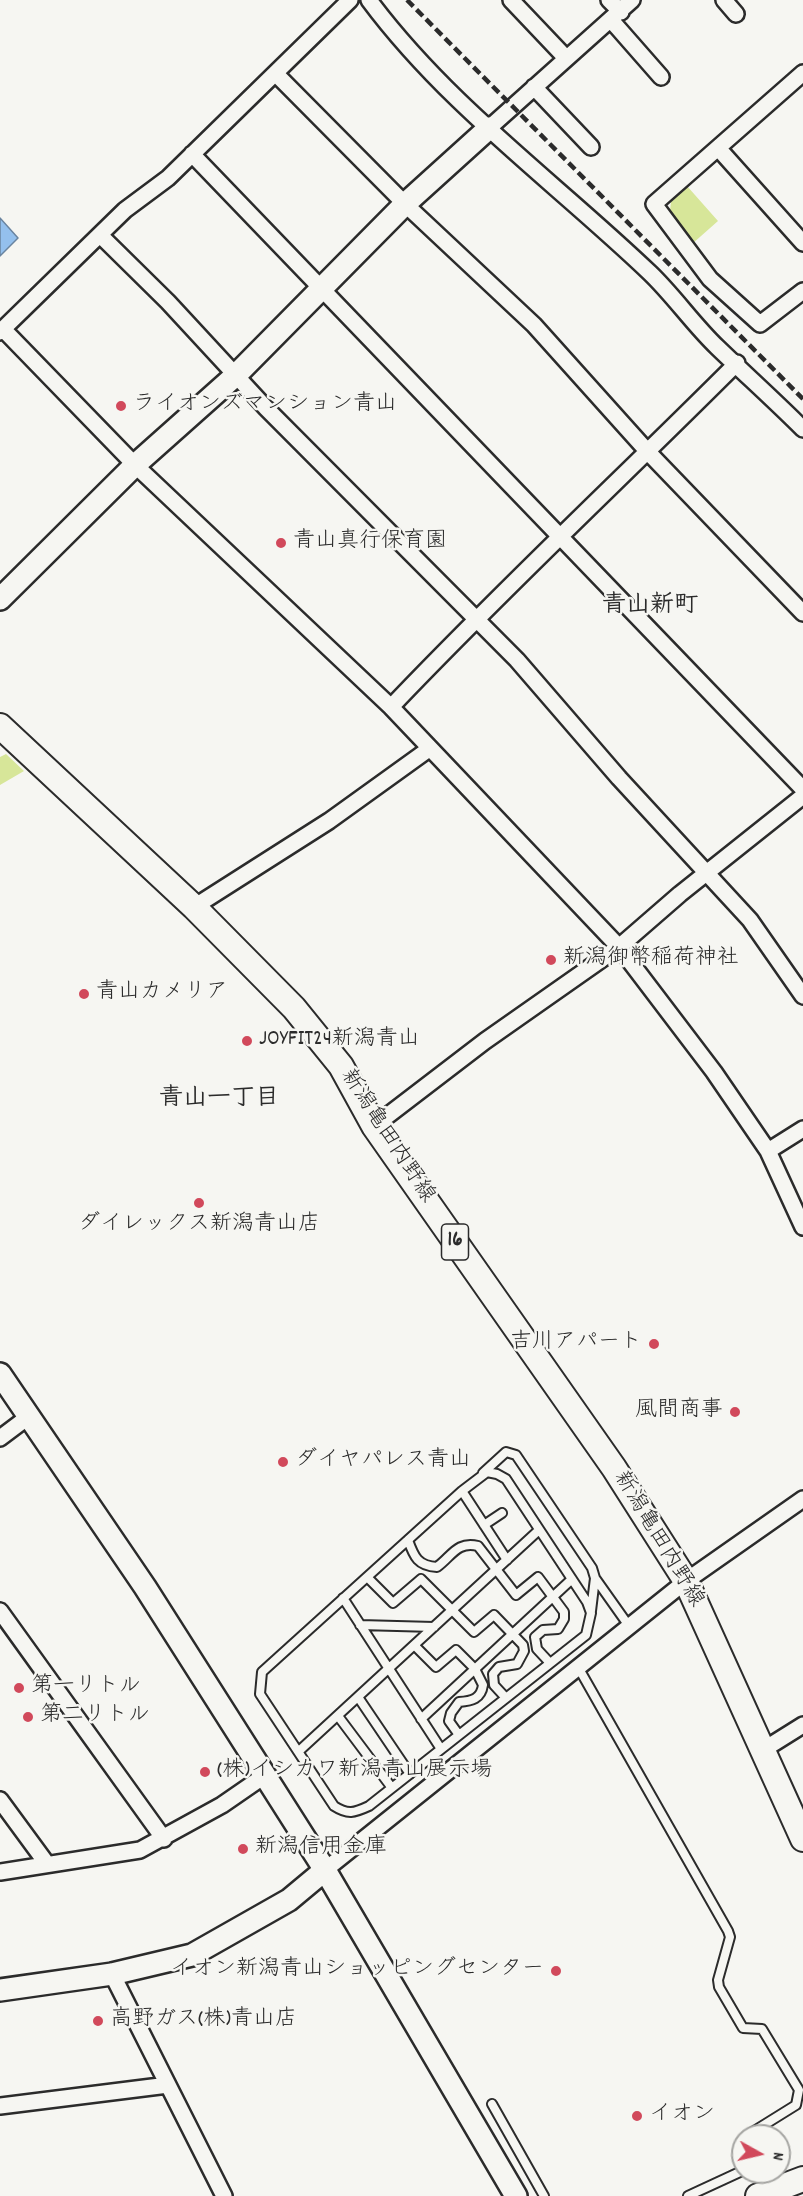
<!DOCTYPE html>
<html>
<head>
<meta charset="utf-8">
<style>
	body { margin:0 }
	#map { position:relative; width:803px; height:2196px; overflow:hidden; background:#f6f6f2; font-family:Dekko,sans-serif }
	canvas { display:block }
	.north { position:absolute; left:731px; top:2124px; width:60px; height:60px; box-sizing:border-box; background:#f6f6f2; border:2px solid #a5a5a2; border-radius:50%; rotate:98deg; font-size:16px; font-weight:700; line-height:24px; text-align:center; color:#2b2b2b }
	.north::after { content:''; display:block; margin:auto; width:21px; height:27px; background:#d1495b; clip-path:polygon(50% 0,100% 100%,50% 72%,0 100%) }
</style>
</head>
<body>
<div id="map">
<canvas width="803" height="2196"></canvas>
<div class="north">N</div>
</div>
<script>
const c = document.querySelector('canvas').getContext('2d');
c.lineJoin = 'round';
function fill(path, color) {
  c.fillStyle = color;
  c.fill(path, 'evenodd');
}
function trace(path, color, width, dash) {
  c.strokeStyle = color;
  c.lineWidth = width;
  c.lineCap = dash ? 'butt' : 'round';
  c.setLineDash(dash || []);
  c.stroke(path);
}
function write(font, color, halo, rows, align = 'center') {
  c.font = font + ' Dekko,"Klee One",sans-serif';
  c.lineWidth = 5;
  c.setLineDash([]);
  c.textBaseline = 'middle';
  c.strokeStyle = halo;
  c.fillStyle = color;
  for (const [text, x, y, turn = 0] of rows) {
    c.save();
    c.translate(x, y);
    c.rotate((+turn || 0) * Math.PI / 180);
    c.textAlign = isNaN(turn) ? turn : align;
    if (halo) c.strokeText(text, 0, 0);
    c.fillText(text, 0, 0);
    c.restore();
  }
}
fill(new Path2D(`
	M687 186 718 221 692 244 670 211 671 202Z
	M6 754 24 771 0 785V757Z`), '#d7e699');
const water = new Path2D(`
	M0 218 18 238 0 256Z`);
fill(water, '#94c0ed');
trace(water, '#6a849f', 1.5);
const lane = new Path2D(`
	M487 1472 497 1474 506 1479 587 1602 591 1613 586 1635 369 1806C354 1813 348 1815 334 1806L260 1694 262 1672 462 1491Z
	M483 1473 506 1452 516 1455 592 1568 595 1578 591 1611
	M462 1491 507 1560
	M484 1525 502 1513
	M408 1540C414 1557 418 1566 437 1567 452 1556 457 1541 478 1546L516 1595 538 1577 564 1612V1619L558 1629 543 1630 535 1637 537 1649 550 1663
	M367 1577 393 1603 421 1579 474 1632 494 1615 523 1645 524 1651 517 1664 499 1667 493 1674 494 1685 506 1698
	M595 1578 629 1626
	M343 1598 441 1749
	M360 1625 434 1627
	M414 1645 436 1667 456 1650 475 1669 483 1685C481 1699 472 1701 459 1702L451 1713 449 1721 459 1735
	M578 1667 728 1931 730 1937 718 1980 719 1987 743 2028 762 2029 799 2090 796 2105 751 2133 750 2136
	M358 1697 410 1774
	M338 1716 392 1788
	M421 1719 572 1579
	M299 1751 539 1530
	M492 2104 544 2196
	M772 2172 779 2184
	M688 2196 742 2171 743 2167`);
const street = new Path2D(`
	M369 0C447 105 556 183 650 273 674 296 693 324 717 347 746 375 775 401 803 429
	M511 0 566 58
	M609 0 621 12
	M724 0 736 14
	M611 20 661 77
	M803 73 654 204 710 279 760 324 803 291
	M276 74 405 204 534 325 648 452 803 613
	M534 87 591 147
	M489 128 632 0
	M718 148 803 243
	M192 154 803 789
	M100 235 168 302 266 408 517 660 619 778 750 920 803 996
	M3 329 135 465 391 707 619 947 714 1072 768 1151 803 1227
	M0 332 125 210 168 178 350 0
	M391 707C503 589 622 478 737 363
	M194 907 329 821 429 749
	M374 1126 485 1041 619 947 680 894 803 796
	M768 1151 803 1129
	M0 1438 28 1417
	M0 1611 164 1839
	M763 1750 803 1725
	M0 1800 47 1864
	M325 1870 686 1581 803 1499
	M0 1872 140 1850 222 1805 264 1776
	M112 1974 224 2196
	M0 2106 168 2085`);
const secondary = new Path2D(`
	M0 599 135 465 236 375 405 204 489 128
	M0 1374 145 1587 325 1870 516 2196
	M0 1990 112 1974 192 1955 289 1900 325 1870`);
const primary = new Path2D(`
	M0 726 194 907 294 1008 341 1066 374 1126 614 1468 686 1581 803 1839
	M758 2196 803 2179`);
trace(lane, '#2b2b2b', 12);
trace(street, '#2b2b2b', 20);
trace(secondary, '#2b2b2b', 26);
trace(primary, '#2b2b2b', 28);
trace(lane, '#f6f6f2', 8);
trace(street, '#f6f6f2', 15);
trace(secondary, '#f6f6f2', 21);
trace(primary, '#f6f6f2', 24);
trace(new Path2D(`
	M407 0 803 399`), '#2b2b2b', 4.5, [9, 4.5]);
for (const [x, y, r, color] of [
	[121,406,6,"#d1495b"],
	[281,543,6,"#d1495b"],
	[551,960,6,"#d1495b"],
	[84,994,6,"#d1495b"],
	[247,1041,6,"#d1495b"],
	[199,1203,6,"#d1495b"],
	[654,1344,6,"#d1495b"],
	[735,1412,6,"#d1495b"],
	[283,1462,6,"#d1495b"],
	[19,1688,6,"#d1495b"],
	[28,1717,6,"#d1495b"],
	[205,1772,6,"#d1495b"],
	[243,1849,6,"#d1495b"],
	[556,1971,6,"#d1495b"],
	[98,2021,6,"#d1495b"],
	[637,2116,6,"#d1495b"]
]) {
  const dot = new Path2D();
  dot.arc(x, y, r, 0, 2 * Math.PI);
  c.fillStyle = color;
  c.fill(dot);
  trace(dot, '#f6f6f2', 2);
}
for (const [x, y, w] of [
	[455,1242,27]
]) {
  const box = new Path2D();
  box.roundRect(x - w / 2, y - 18, w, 36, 4.5);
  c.fillStyle = '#f6f6f2';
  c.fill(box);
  trace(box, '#2b2b2b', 1.5);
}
write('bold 21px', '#2b2b2b', null, [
	["16",455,1242]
]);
write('22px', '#2b2b2b', '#f6f6f2', [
	["ライオンズマンション青山",133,406],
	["青山真行保育園",293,543],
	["新潟御幣稲荷神社",563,960],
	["青山カメリア",96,994],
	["JOYFIT24新潟青山",259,1041],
	["ダイレックス新潟青山店",199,1226,"center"],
	["吉川アパート",642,1344,"right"],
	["風間商事",723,1412,"right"],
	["ダイヤパレス青山",295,1462],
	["第一リトル",31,1688],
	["第二リトル",40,1717],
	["(株)イシカワ新潟青山展示場",217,1772],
	["新潟信用金庫",255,1849],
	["イオン新潟青山ショッピングセンター",544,1971,"right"],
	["高野ガス(株)青山店",110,2021],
	["イオン",649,2116]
], 'left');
write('22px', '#2b2b2b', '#f6f6f2', [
	["新潟亀田内野線",386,1137,57],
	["新潟亀田内野線",657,1540,59]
]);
write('bold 24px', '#2b2b2b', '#f6f6f2', [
	["青山新町",650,608],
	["青山一丁目",219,1101]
]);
</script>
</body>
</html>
